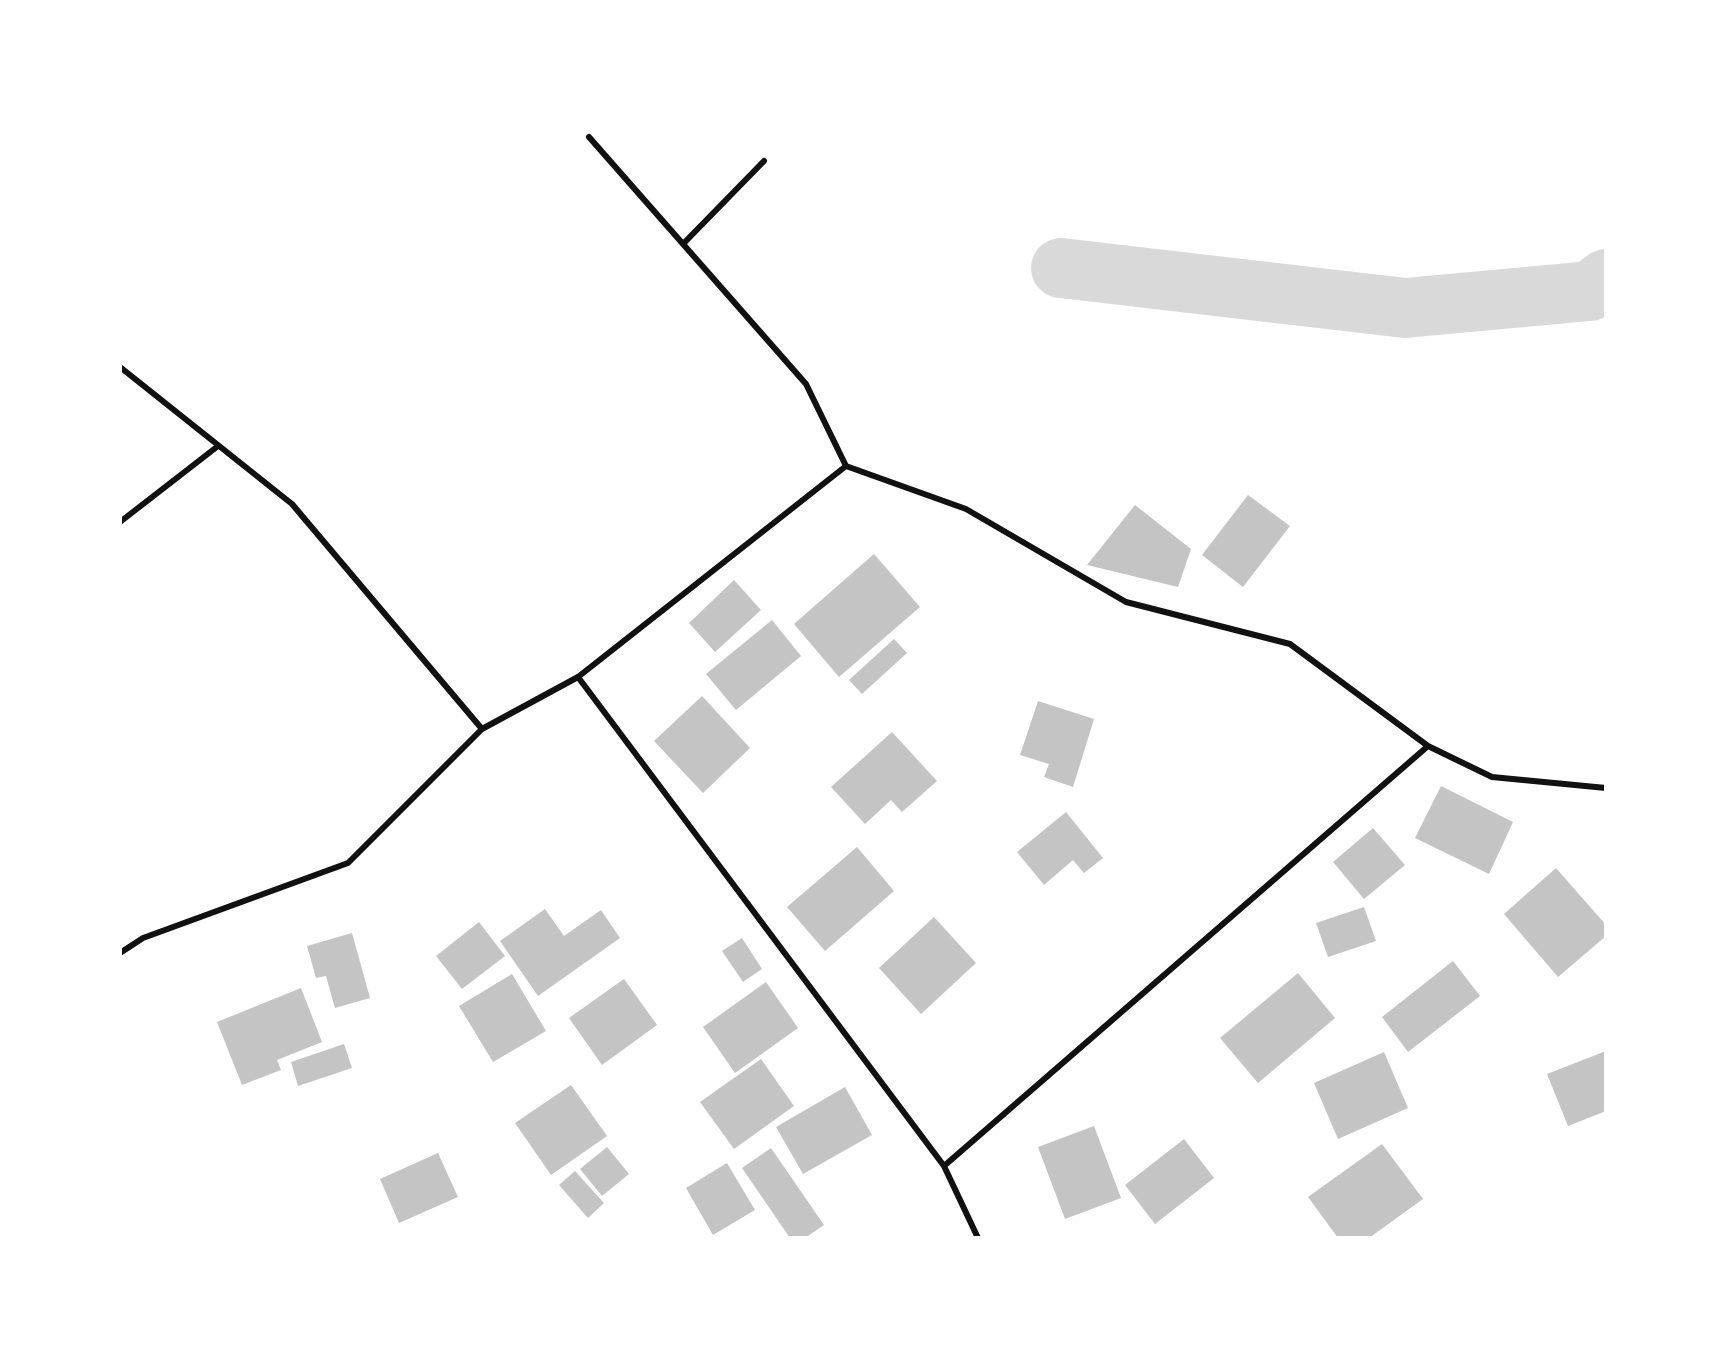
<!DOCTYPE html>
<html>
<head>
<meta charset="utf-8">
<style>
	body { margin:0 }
	#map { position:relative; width:1726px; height:1358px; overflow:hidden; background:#fff; font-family:Jost,sans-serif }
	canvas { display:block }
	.frame { position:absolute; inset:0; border:122px solid #fff; pointer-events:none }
</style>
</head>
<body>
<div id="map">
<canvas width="1726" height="1358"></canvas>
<div class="frame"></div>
</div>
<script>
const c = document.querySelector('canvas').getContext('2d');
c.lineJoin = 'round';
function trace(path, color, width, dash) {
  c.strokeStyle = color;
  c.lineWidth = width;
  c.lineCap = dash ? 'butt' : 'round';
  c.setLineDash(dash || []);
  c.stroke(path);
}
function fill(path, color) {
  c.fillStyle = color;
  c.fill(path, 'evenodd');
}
trace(new Path2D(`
	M1061 268 1405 308 1590 291 1606 279`), '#d9d9d9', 60);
fill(new Path2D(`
	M1248 495 1290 526 1243 587 1202 555Z
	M1135 505 1191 549 1178 587 1087 565Z
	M874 554 920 607 839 677 794 624Z
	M734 580 761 610 715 652 689 623Z
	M772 620 801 656 736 710 706 674Z
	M894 639 907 653 862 694 849 680Z
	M702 696 750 748 703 793 654 741Z
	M1038 701 1094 719 1073 787 1044 777 1049 764 1020 755Z
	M892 732 937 781 902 812 891 800 865 824 831 787Z
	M1441 786 1513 822 1489 874 1415 838Z
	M1066 812 1103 858 1084 873 1073 860 1044 885 1017 852Z
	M1373 828 1405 865 1364 899 1333 862Z
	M857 847 894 891 825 951 787 907Z
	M1556 868 1606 925V936L1558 977 1504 914Z
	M1364 907 1376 941 1328 957 1316 923Z
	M545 909 564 936 601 910 620 938 538 996 500 941Z
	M934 917 976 963 921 1014 879 968Z
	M479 922 505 956 462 989 436 956Z
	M352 933 370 998 335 1008 326 976 316 978 307 946Z
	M742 938 762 969 743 982 722 951Z
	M1453 961 1480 996 1408 1052 1382 1017Z
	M1298 973 1335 1018 1258 1083 1220 1038Z
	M512 974 546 1031 493 1062 459 1006Z
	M624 979 657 1025 602 1065 569 1018Z
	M766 982 798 1028 735 1073 703 1027Z
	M301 988 322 1042 277 1060 281 1070 242 1085 217 1022Z
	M344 1044 352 1068 298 1086 291 1062Z
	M1606 1051V1111L1568 1126 1547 1074Z
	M1384 1052 1408 1108 1338 1139 1314 1083Z
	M761 1059 794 1106 734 1149 700 1102Z
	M571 1085 607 1136 551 1175 515 1123Z
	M845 1087 872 1135 803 1174 776 1127Z
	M1094 1126 1121 1198 1065 1219 1038 1147Z
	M1184 1139 1214 1178 1155 1224 1125 1185Z
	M1382 1144 1423 1199 1369 1238H1338L1308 1197Z
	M607 1147 629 1174 602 1196 580 1169Z
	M771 1148 824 1225 805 1238H790L742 1168Z
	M438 1153 458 1197 399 1223 380 1179Z
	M727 1163 755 1210 713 1235 686 1188Z
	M575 1171 604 1203 588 1218 559 1185Z`), '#c4c4c4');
trace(new Path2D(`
	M589 137 806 384 846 466
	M683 244 764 161
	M120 367 292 504 482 729
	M120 522 218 446
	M578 677 944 1166 978 1238
	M120 953 143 938 348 863 482 729 578 677 846 466 966 509 1126 602 1290 644 1428 746 1492 777 1606 788
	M944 1166 1428 746`), '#111', 6);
</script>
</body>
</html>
